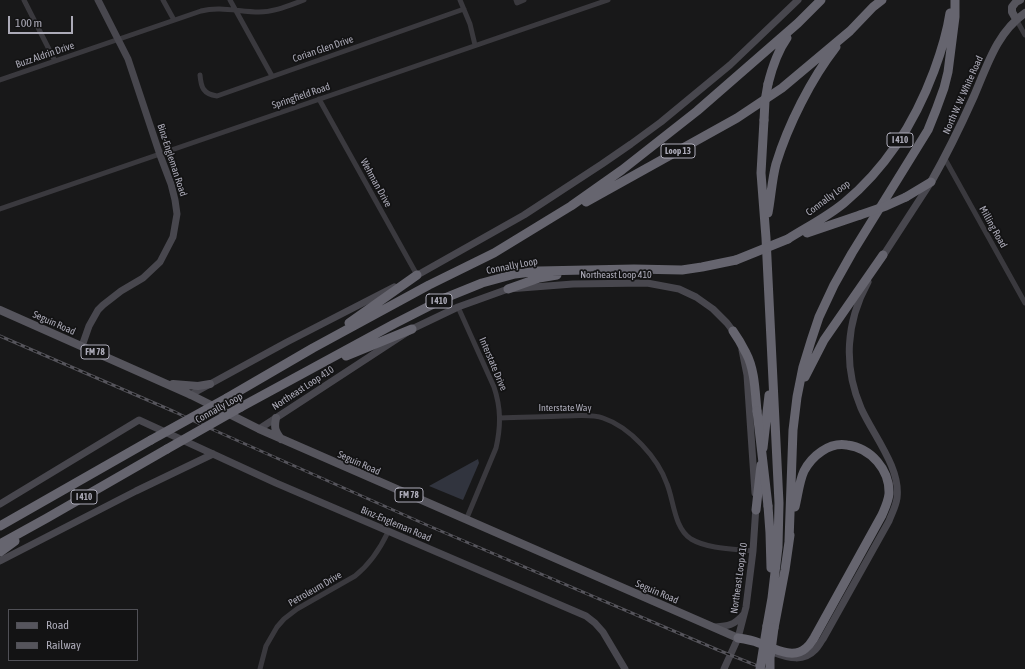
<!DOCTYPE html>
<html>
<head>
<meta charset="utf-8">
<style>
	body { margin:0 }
	#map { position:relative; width:1025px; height:669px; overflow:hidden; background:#181819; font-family:"Asap Condensed",sans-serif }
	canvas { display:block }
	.legend { position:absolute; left:8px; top:609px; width:130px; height:52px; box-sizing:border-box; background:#131314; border:1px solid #505056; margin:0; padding:5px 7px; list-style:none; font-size:12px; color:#acabb8 }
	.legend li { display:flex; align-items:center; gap:8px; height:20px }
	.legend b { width:20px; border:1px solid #505056 }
	.scale { position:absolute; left:8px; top:16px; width:65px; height:18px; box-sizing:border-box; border:2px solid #acabb8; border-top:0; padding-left:5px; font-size:12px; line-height:14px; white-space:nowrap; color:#acabb8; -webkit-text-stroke:3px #131314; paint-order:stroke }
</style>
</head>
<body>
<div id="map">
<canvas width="1025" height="669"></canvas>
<ul class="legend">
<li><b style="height:5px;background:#56555d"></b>Road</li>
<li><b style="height:5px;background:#55545b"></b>Railway</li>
</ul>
<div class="scale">100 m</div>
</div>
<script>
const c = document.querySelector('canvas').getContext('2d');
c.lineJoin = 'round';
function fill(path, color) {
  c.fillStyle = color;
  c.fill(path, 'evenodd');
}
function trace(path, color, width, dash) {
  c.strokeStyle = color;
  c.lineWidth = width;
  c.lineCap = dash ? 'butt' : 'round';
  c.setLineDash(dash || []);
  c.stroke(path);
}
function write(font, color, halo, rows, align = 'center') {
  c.font = font + ' "Asap Condensed",sans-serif';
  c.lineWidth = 3.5;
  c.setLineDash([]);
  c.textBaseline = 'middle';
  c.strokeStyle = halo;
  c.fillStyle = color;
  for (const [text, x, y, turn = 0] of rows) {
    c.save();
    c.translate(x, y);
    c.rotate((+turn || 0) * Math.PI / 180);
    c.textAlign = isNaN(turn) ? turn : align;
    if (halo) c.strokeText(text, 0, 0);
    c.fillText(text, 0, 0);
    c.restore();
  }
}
fill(new Path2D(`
	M478 459 479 463 463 500 429 486Z`), '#31343e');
trace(new Path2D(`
	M24 0 55 61
	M163 0 174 20
	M230 0 272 76
	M460 0 470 24 475 45
	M516 0 517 3 524 0
	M1016 19 1025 35
	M200 75C201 87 203 94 217 96L464 9
	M0 80 201 11C220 6 240 12 259 12 275 12 290 5 304 0
	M319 99 417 275
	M945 159 1025 303
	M0 209C203 140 405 69 608 0
	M458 307 494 387C501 408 501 426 496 448L466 520
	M500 418C521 417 543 417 564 416 576 416 592 414 603 418 630 427 658 458 667 484 674 501 674 528 691 539 708 549 734 549 753 551
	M260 669 266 646 277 627 284 619 297 609 355 576C370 564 380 549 388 532`), '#3a393e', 5);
trace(new Path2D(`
	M881 259 931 182
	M414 277 524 215 602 164 631 144 661 122 730 65 798 0
	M82 346 89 326 98 310 103 305 121 291 143 278 160 262 173 237 177 214 175 200 171 184 160 155 128 59 98 0
	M742 350 747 375 755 493
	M190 395 287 342 394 287
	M259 429 412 329 458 307 508 289 573 284 647 283 679 289 696 297 713 309 727 323 733 331 735 335
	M0 504 139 420 276 483 586 616 595 623 603 632 625 669
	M0 561 136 491 213 454
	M714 627C728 626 733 626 743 615
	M775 653C788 658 804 662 815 650 818 647 820 643 823 639L889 521C892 513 896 506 897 498 901 468 873 435 861 408 843 366 846 322 868 282
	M724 669 738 638 746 607 753 551 756 506`), '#48474e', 7);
trace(new Path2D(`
	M1016 19 1012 12V7L1016 2 1020 0
	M931 182C947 154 961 125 974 96 987 66 997 32 1025 13
	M0 310 189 394 259 429 738 638
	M173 384 198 386 210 384
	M276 418C274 428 275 431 281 439`), '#56555d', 8);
trace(new Path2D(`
	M768 84C772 68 777 52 787 38
	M764 120 761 173 766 238 779 503 778 547 772 598 767 626
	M906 197 931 182
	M586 202 737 118 782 88 850 31 873 7 882 0
	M768 213C771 197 772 179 776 164 788 125 811 79 836 47
	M807 233 860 215
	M788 239C807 227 827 217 844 203 886 168 915 122 934 71 941 52 947 33 950 13
	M508 289 539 278 557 275
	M349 323 417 275
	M733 331C738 338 742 345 746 353 755 370 755 392 757 411
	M346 356 412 329
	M805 377 824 340 883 255
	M227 398 313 348 429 285 494 253 571 206 622 170 697 111 798 23 821 0
	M241 407 394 324 445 298 482 283 515 274 539 271 634 269 682 270 702 267 736 260
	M763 448 769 395
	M768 506 770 533 771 568
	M756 510 761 465
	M0 526 151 440
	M789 541 793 430 797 397 803 367 811 341 819 317 834 285 852 253 928 130 936 110 944 88 948 72 955 17V0
	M0 544 47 518 167 449
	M0 552 15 541
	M774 628 785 570 790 535
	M738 638C745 639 752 640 759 643 773 648 793 660 806 648 810 645 812 641 814 638L882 515C885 508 888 502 889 494 890 470 871 448 847 445 829 442 812 456 804 471 799 482 798 495 795 507`), '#66656f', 9);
const rail = new Path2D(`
	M0 336 175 412 198 423 429 526 718 650 765 669`);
trace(rail, '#55545b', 3);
trace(rail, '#131314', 1.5, [4.5]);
trace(new Path2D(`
	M764 120 765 101 768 84
	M860 215 886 206 906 197
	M736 260 788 239
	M757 411 768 506
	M151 440 227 398
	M167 449 241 407
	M760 669 767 626
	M770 669V658L774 628`), '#66656f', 9);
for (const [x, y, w] of [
	[900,140,26],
	[678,151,34],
	[439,301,26],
	[95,352,28],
	[409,495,28],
	[84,497,26]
]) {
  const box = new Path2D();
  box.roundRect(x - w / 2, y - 7, w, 14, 3);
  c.fillStyle = '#131314';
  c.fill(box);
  trace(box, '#acabb8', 1);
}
write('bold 9px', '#acabb8', null, [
	["I 410",900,140],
	["Loop 13",678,151],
	["I 410",439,301],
	["FM 78",95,352],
	["FM 78",409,495],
	["I 410",84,497]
]);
write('10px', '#acabb8', '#131314', [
	["Corian Glen Drive",323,49,-19],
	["Buzz Aldrin Drive",45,55,-19],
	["North W. W. White Road",963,95,-66],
	["Springfield Road",301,96,-19],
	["Binz-Engleman Road",172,160,72],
	["Wehman Drive",376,183,61],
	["Connally Loop",828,198,-37],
	["Milling Road",993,227,61],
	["Connally Loop",512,266,-11],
	["Northeast Loop 410",616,275],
	["Seguin Road",54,323,24],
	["Interstate Drive",493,364,67],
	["Northeast Loop 410",303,388,-33],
	["Connally Loop",219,408,-29],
	["Interstate Way",565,408],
	["Seguin Road",359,463,24],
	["Binz-Engleman Road",396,524,23],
	["Northeast Loop 410",739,578,-82],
	["Petroleum Drive",315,589,-30],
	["Seguin Road",657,592,23]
]);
</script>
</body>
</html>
